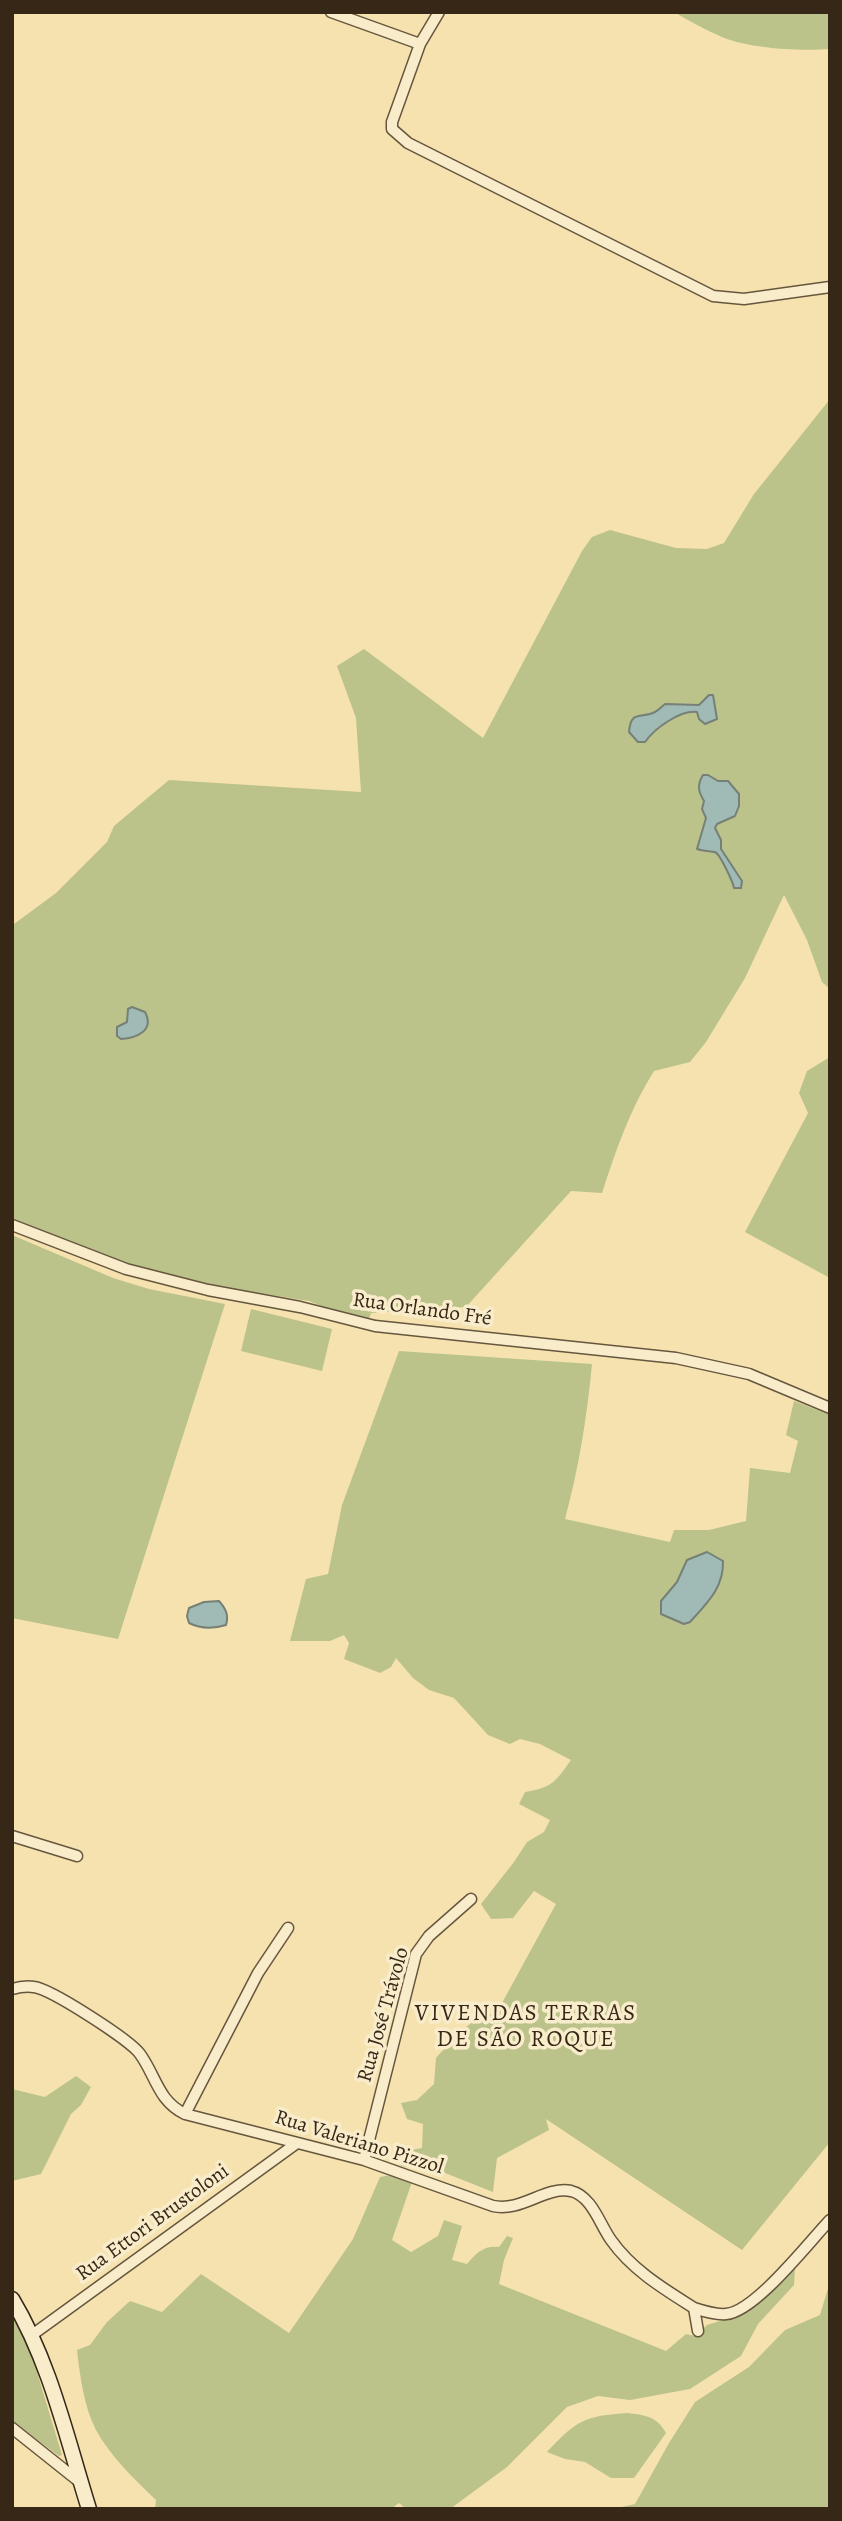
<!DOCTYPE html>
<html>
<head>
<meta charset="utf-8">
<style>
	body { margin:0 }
	#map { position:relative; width:842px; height:2521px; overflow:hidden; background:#f5e2af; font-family:Alegreya,serif }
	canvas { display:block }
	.frame { position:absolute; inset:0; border:14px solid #362717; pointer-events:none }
</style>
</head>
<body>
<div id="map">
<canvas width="842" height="2521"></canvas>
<div class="frame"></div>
</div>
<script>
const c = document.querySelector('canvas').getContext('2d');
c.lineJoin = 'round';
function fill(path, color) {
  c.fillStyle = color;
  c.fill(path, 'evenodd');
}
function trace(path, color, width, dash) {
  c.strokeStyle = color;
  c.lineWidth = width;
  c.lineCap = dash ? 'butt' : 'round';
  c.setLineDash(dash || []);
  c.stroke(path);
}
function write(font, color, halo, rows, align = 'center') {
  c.font = font + ' Alegreya,serif';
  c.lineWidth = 7;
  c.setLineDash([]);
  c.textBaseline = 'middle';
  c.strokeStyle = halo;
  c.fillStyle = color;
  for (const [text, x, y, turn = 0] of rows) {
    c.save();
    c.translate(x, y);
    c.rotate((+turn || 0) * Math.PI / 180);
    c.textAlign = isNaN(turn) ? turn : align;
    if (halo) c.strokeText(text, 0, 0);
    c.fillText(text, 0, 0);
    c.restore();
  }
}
fill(new Path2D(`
	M674 12H830V49C799 51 751 49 722 37 706 30 689 21 674 12Z
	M830 399V989L822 982 807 940 784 895 745 978 706 1042 690 1062 654 1071C630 1109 616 1150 602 1193L571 1191 466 1307 371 1313 369 1319 328 1309 309 1301 214 1286 128 1264 12 1219 14 924 56 893 107 842 114 826 169 780 361 792 356 718 337 666 364 649 483 738 582 551 592 537 610 530 676 548 707 549 724 543 754 494Z
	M830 1057V1278L745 1232 808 1113 799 1093 807 1071Z
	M12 1235 113 1278 149 1289 225 1304 118 1639 12 1618Z
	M251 1309 332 1329 322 1371 241 1351Z
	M399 1351 592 1364C587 1417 579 1467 565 1519L670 1542 674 1530H709L746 1521 750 1468 790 1473 798 1441 786 1435 794 1401 830 1415V2142L742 2250 546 2119 549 2130 497 2158 493 2192 440 2171 401 2166 406 2151 422 2148 423 2124 407 2119 401 2103 417 2100 434 2084 436 2058C451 2042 472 2014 496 2014L556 1904 534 1891 513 1918 491 1919 481 1904 514 1862 527 1842 544 1832 550 1820 519 1804 525 1792C552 1788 556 1781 571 1760L540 1744 520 1739 510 1744 488 1735 454 1698 429 1690 413 1678 396 1658 391 1667 380 1673 344 1659 349 1643 344 1635 330 1641H290L306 1579 328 1574 342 1505Z
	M76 2076 91 2087 81 2105 71 2114 41 2174 12 2181V2089L45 2097Z
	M391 2175 412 2182 392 2240 411 2252 438 2236 444 2220 462 2226 452 2260 467 2264C476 2253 484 2245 499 2247L507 2236 513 2238 504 2260 499 2284 666 2351 686 2334 695 2336 707 2325 739 2315 791 2267 795 2268 794 2285 758 2324 741 2356 690 2389 630 2400 598 2396 567 2407 507 2467 450 2509H406L399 2503 391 2509H155L156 2500C135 2480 110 2456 96 2430 84 2407 80 2376 77 2350L90 2345 107 2322 130 2301 162 2312 201 2274 289 2333 353 2239 380 2177Z
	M830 2282V2509H613L635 2504 669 2443 695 2402 749 2367 785 2330 820 2315Z
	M12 2313 27 2339 62 2455 59 2456 12 2421Z
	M628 2413C645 2415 658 2417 666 2433L634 2478H611L585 2462 565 2459 547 2452C577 2420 584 2416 628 2413Z`), '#bbc38b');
const water = new Path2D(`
	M709 695H713L717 719 705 724 699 719 697 712C680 710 655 728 645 742H638L629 732C631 709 642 719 655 712 659 710 662 706 665 704L699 705Z
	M703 775H708L718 781H728L739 794V806L735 816 717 824 715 828 721 840V849L742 881 741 888H734C733 882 720 854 715 852 710 851 703 851 697 849L706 818 702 809 704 801C698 791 697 785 703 775Z
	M132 1007 145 1012C155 1031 136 1038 121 1039L117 1036V1027L127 1022 128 1009Z
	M707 1552 723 1561C724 1588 706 1604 690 1622L684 1624 661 1614V1601L677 1582 687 1560Z
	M219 1601C226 1609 229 1615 226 1625 213 1629 201 1629 189 1623L187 1616 189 1608 204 1602Z`);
fill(water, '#a0bbb6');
trace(water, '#768076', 2);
const street = new Path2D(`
	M331 12 420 44 439 12
	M420 44 392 122V129L408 143 713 296 744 299 830 287
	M12 1225 126 1269 208 1290 300 1307 375 1326 676 1358 749 1374 830 1408
	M12 1836 77 1856
	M12 1989C19 1987 27 1986 34 1987 51 1989 130 2040 140 2054 156 2076 158 2101 185 2114L364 2160 493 2206C522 2212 545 2186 571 2191 592 2196 600 2225 611 2240 632 2270 664 2289 694 2308 703 2311 716 2315 726 2314 755 2312 809 2242 830 2220
	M185 2114 258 1973 288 1928
	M364 2160 416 1954 429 1936 471 1899
	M694 2308 698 2331
	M32 2335 297 2143
	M12 2428 81 2483`);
const secondary = new Path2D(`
	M12 2299C50 2362 67 2439 89 2509`);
trace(street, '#66563d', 13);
trace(secondary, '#362717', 17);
trace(street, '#f8eccb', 10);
trace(secondary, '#f8eccb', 14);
write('21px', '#362717', '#f8eccb', [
	["Rua Orlando Fré",422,1310,8],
	["Rua José Trávolo",384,2015,-74],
	["Rua Valeriano Pizzol",359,2143,17],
	["Rua Ettori Brustoloni",153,2223,-36]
]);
c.letterSpacing = '2px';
write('23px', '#362717', '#f8eccb', [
	["VIVENDAS TERRAS",526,2014],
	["DE SÃO ROQUE",526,2040]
]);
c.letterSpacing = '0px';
</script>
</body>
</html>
